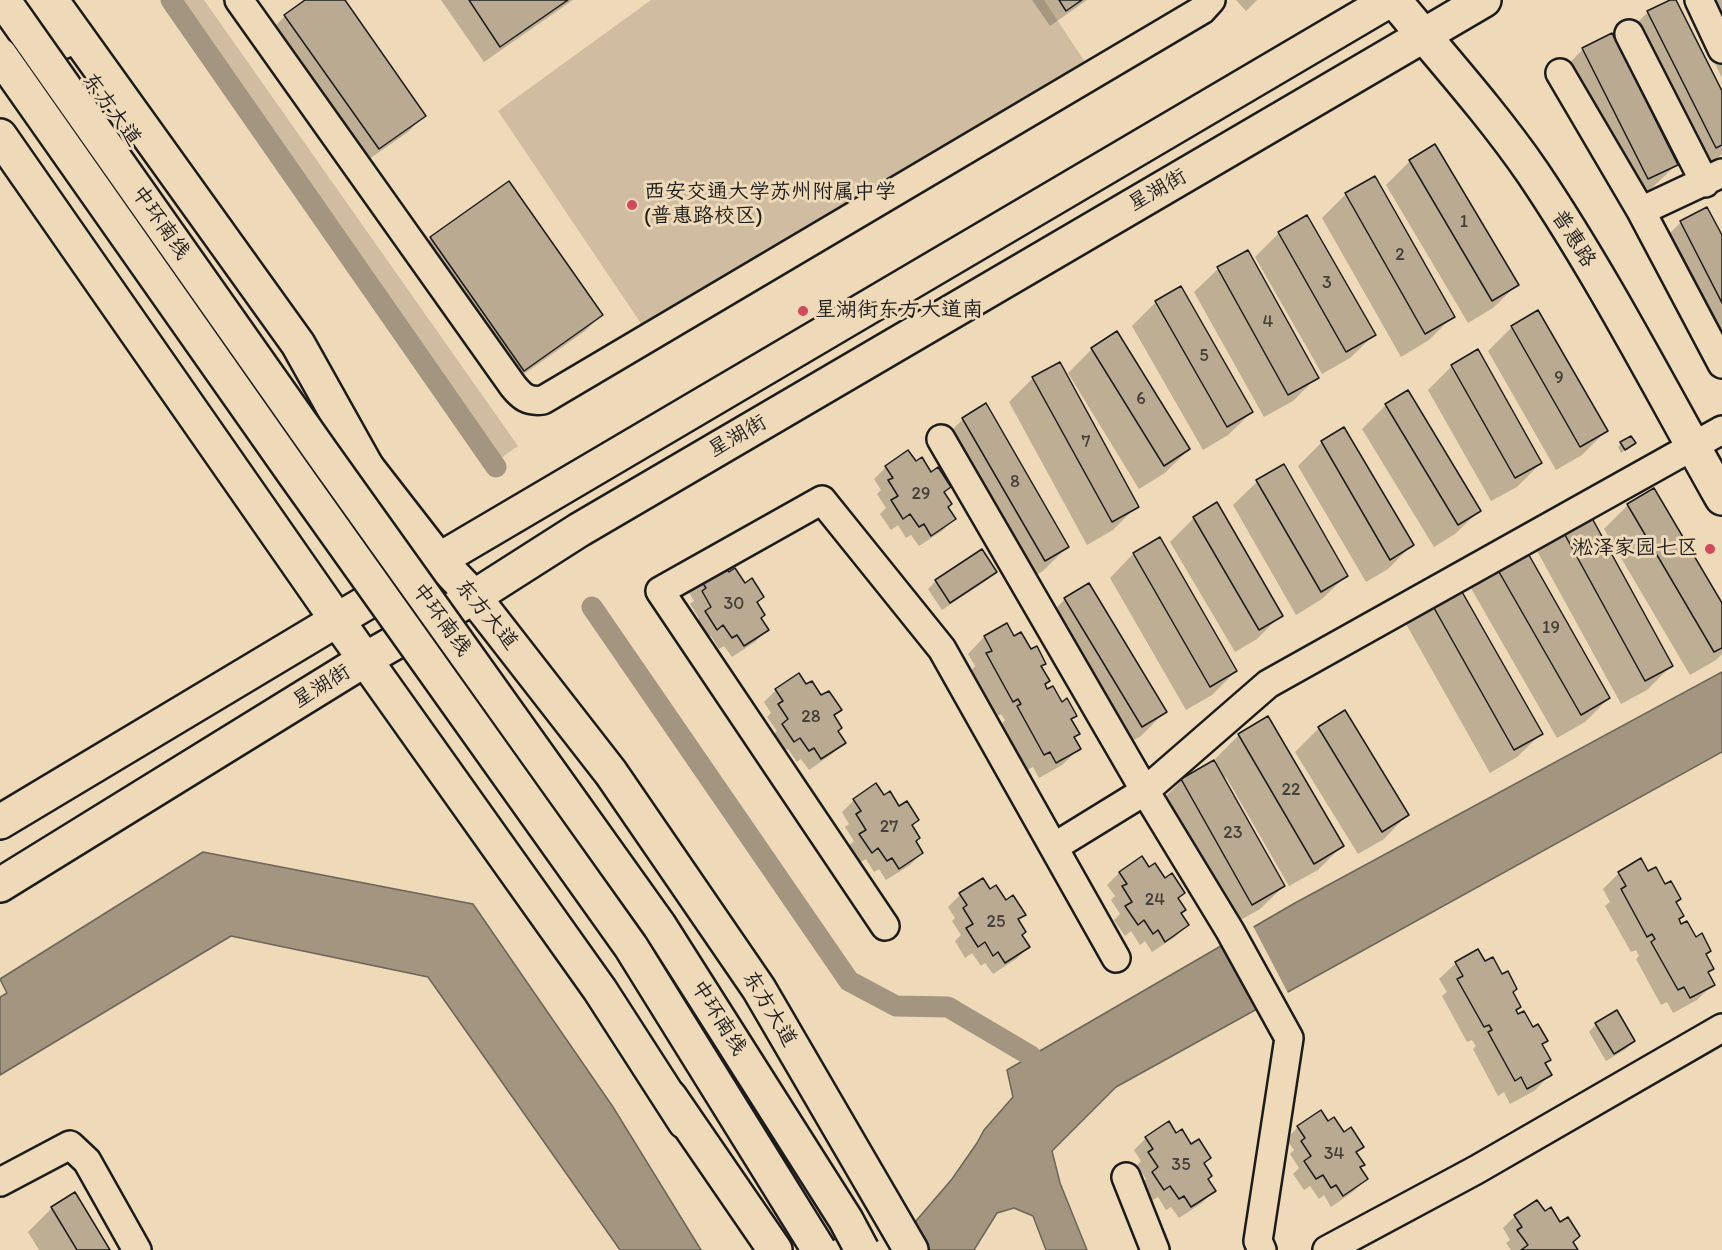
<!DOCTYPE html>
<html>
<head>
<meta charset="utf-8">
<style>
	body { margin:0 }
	canvas { display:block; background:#eed9b8 }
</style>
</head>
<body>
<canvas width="1722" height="1250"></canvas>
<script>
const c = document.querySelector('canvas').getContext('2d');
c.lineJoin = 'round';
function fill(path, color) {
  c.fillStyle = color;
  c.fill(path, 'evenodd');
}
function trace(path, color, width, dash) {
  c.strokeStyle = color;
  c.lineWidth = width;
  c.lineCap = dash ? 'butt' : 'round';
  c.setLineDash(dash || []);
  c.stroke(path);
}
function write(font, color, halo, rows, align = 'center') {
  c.font = font + ' Itim,"LXGW WenKai TC",sans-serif';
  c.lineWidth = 6;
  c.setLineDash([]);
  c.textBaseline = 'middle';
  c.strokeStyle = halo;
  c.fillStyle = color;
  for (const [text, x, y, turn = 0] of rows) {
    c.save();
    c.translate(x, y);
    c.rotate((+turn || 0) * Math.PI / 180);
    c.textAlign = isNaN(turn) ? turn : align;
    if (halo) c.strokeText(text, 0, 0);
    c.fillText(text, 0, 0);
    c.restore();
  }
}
fill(new Path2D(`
	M183 0H204L518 446 501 458Z
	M651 0H1044L1089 68 644 328 498 111Z`), '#d0bda1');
const water = new Path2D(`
	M1722 672V752L1116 1087 1052 1151 1060 1183 1087 1250H1046L1033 1216 1014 1208 997 1213 974 1250H891L952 1179 977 1143 984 1130 1013 1097 1007 1070 1295 903Z
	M203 852 473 904 613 1107 701 1250H620L428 977 231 936 0 1075V997L7 993 0 979Z`);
fill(water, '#a39580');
trace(water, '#6d6558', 1.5);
fill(new Path2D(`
	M1252 924 1289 995 1263 1009 1226 939Z`), '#eed9b8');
fill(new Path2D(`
	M307 0H343L424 116 408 132 362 164 269 32 285 16Z
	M441 0H573L484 62Z
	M1032 0H1087L1050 26Z
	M1236 0H1257L1246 11Z
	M1675 0 1722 95V154L1718 158 1691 171 1624 36 1648 12Z
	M1689 0H1722V78L1686 3Z
	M1583 49 1676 165 1652 188 1624 202 1560 73Z
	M1410 161 1517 285 1493 308 1468 323 1386 185Z
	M508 183 601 315 585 331 507 386 415 254 431 238Z
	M1346 194 1453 316 1429 340 1401 357 1322 218Z
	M1707 209 1722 238V372L1657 246 1680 223Z
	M1279 233 1374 335 1350 358 1322 374 1255 257Z
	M1218 269 1317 377 1293 401 1264 417 1194 292Z
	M1156 302 1252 412 1228 435 1203 450 1132 326Z
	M1512 327 1606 431 1582 455 1556 470 1488 351Z
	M1117 333 1189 449 1165 473 1139 489 1068 373 1092 349Z
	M1452 366 1541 463 1517 487 1491 501 1428 390Z
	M1033 378 1137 506 1113 530 1087 545 1009 402Z
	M1386 405 1479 511 1455 534 1434 547 1362 429Z
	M963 419 1067 547 1043 571 1021 584 939 443Z
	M1322 442 1412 545 1388 569 1366 582 1298 466Z
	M1634 443 1621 453 1618 447 1621 444Z
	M915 463 949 487 943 493 946 508 954 519 942 531 919 546 911 535 906 538 898 525 891 530 880 514 886 508 877 494 881 490 874 479 886 467Z
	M1257 482 1346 576 1322 599 1296 615 1233 505Z
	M1628 505 1722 606V654L1716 660 1690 675 1604 529Z
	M1194 518 1281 615 1257 639 1235 652 1170 542Z
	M1560 526 1671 666 1647 690 1621 704 1536 549Z
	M1159 539 1236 671 1212 695 1186 710 1110 578 1133 554Z
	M1521 543 1609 698 1585 722 1557 738 1468 583Z
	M995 572 987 580 942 610 928 589 936 581Z
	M729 574 762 597 756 604 760 619 767 630 755 642 732 657 724 646 719 649 711 636 704 640 694 624 699 618 690 604 694 601 687 589 699 577Z
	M1065 599 1165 712 1141 736 1117 750 1042 623Z
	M1430 600 1541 734 1517 757 1490 773 1406 624Z
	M1006 625 1013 638 1045 664 1040 668 1048 681 1044 686 1075 715 1070 720 1078 734 1073 739 1079 749 1062 765 1039 778 1033 767 1027 770 1002 724 1005 720 1001 714 996 717 971 671 975 666 968 654 984 637Z
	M806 686 840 710 833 716 837 731 844 742 832 754 809 770 801 759 797 762 788 749 781 753 771 737 777 731 767 717 771 713 764 702 776 690Z
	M1319 728 1407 815 1384 839 1358 854 1295 752Z
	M1239 735 1342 846 1318 870 1289 886 1226 777 1223 779 1284 886 1260 909 1228 927 1158 804 1182 780 1216 761 1215 759Z
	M876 786 883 797 917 820 911 827 914 842 922 853 910 865 886 880 879 869 874 872 866 859 859 863 848 847 854 841 845 827 849 824 842 812 854 800Z
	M1142 858 1149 869 1165 880 1184 910 1180 914 1188 925 1175 937 1152 952 1145 941 1140 945 1131 931 1125 936 1114 920 1120 914 1111 900 1115 896 1107 885 1119 873Z
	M1619 873H1647L1675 903 1682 916 1678 920 1712 969 1707 974 1713 984 1697 1000 1673 1013 1667 1002 1661 1005 1636 959 1639 956 1636 950 1631 952 1605 906 1610 902 1603 889Z
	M990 891 1024 914 1017 921 1021 936 1028 947 1016 959 993 974 985 963 981 966 972 953 965 958 955 941 961 935 952 921 955 918 948 907 960 895Z
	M1477 951 1485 963 1511 993 1515 1011 1546 1041 1541 1046 1549 1059 1544 1064 1550 1075 1534 1091 1510 1104 1504 1092 1498 1096 1473 1049 1476 1046 1472 1040 1467 1042 1442 996 1447 992 1439 979 1456 963Z
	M1596 1024 1634 1041 1626 1049 1606 1061 1589 1032Z
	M1328 1123 1362 1147 1355 1153 1363 1164 1359 1168 1366 1179 1354 1191 1331 1207 1324 1195 1319 1199 1310 1186 1304 1190 1293 1174 1299 1168 1290 1154 1294 1150 1286 1139 1298 1127Z
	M1175 1135 1210 1158 1203 1165 1206 1180 1214 1191 1202 1203 1179 1218 1171 1207 1166 1210 1158 1197 1151 1201 1141 1185 1146 1179 1137 1165 1141 1161 1134 1150 1146 1138Z
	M75 1194 109 1250H39L28 1232 52 1208Z
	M1545 1213 1560 1224 1577 1250H1511L1506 1243 1510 1240 1503 1228 1515 1216Z`), '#0003');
trace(new Path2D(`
	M171 0 496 467
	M592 607 849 981 896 1006 948 1007 1031 1056`), '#a39580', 21);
const building = new Path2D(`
	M305 0H345L426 116 379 149 284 15Z
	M469 0H568L500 47Z
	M1059 0H1082L1066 11Z
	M1670 0H1676L1722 91V145L1716 148 1647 11Z
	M1612 33 1678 165 1648 179 1582 48Z
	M1435 144 1519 285 1492 301 1409 160Z
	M1375 176 1455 317 1425 334 1345 193Z
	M509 181 603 315 524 371 430 237Z
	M1707 207 1722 235V303L1680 221Z
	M1307 215 1376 335 1346 352 1278 232Z
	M1248 250 1319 378 1288 395 1217 267Z
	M1181 286 1253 412 1227 427 1155 301Z
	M1538 310 1608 431 1580 447 1511 326Z
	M1117 331 1190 449 1164 466 1091 348Z
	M1478 349 1542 463 1515 478 1451 365Z
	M1060 362 1139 507 1112 522 1032 377Z
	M1408 390 1481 511 1458 525 1385 404Z
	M986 403 1069 547 1045 561 962 418Z
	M1344 427 1414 545 1390 560 1321 441Z
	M1631 436 1636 443 1625 450 1620 442Z
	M908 450 916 461 922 457 931 472 938 467 951 487 944 492 952 504 948 507 956 519 931 536 924 524 919 527 910 514 903 519 891 500 898 496 888 480 893 478 885 466Z
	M1284 464 1348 576 1321 592 1256 480Z
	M1654 488 1722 603V648L1714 652 1627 504Z
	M1217 502 1283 616 1259 630 1193 517Z
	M1587 509 1673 666 1645 681 1559 524Z
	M1160 537 1237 671 1210 687 1133 553Z
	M1521 541 1610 698 1581 715 1491 558Z
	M982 549 997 572 950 603 935 580Z
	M721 561 729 572 735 568 745 583 752 578 764 597 757 602 765 615 761 618 769 630 744 646 737 635 732 638 723 625 717 630 705 611 711 607 702 591 706 588 698 576Z
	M1089 583 1167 712 1142 727 1064 598Z
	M1457 583 1543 734 1514 750 1429 599Z
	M1007 623 1014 636 1021 632 1031 649 1037 646 1046 664 1041 666 1050 681 1045 684 1047 689 1053 686 1062 702 1067 698 1077 716 1071 719 1080 734 1074 737 1081 749 1056 763 1050 752 1044 755 1017 706 1021 704 1018 699 1013 702 986 653 992 651 984 636Z
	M799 673 806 684 812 681 821 695 829 691 842 710 834 715 842 728 838 731 846 743 821 759 814 748 809 751 800 738 794 742 782 724 788 719 778 704 783 701 775 689Z
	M1345 710 1409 815 1382 832 1318 727Z
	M1268 716 1344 846 1314 864 1238 734Z
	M1214 760 1285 886 1252 905 1181 779Z
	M876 783 884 795 890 791 899 806 907 801 919 820 912 825 920 838 916 841 923 853 899 869 892 858 887 861 878 848 872 853 859 834 866 830 856 814 861 811 853 799Z
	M1142 856 1149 867 1155 863 1165 878 1172 873 1185 893 1178 898 1186 910 1181 913 1189 925 1165 942 1158 930 1153 934 1144 920 1138 925 1125 906 1132 902 1122 886 1127 884 1119 872Z
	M1641 858 1648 871 1656 867 1665 884 1671 881 1681 899 1676 902 1684 916 1679 919 1681 924 1687 921 1696 937 1702 933 1711 951 1706 954 1714 969 1708 972 1715 985 1690 998 1684 987 1678 990 1651 942 1655 939 1652 934 1647 937 1621 889 1626 886 1618 872Z
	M983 878 990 889 996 885 1006 900 1013 895 1026 915 1018 919 1026 932 1022 935 1030 947 1005 963 998 952 993 956 985 942 978 947 966 928 973 924 963 908 967 905 959 893Z
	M1478 949 1485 961 1493 957 1502 974 1508 971 1517 989 1513 992 1521 1007 1516 1010 1518 1014 1524 1011 1533 1027 1538 1024 1548 1041 1542 1044 1551 1060 1545 1063 1552 1075 1527 1089 1521 1077 1515 1081 1488 1032 1492 1030 1489 1025 1484 1027 1457 979 1463 976 1455 962Z
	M1617 1010 1635 1041 1614 1054 1595 1023Z
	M1321 1110 1328 1121 1334 1117 1344 1132 1351 1127 1364 1147 1356 1152 1365 1165 1360 1167 1368 1179 1343 1196 1336 1185 1331 1188 1323 1175 1316 1179 1304 1161 1311 1156 1301 1141 1305 1138 1297 1126Z
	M1169 1121 1176 1133 1182 1129 1191 1144 1199 1139 1211 1158 1204 1163 1212 1176 1208 1179 1216 1191 1191 1207 1184 1196 1179 1199 1170 1186 1164 1190 1152 1172 1158 1167 1148 1152 1153 1149 1145 1137Z
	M75 1192 110 1250H77L51 1207Z
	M1537 1200 1545 1211 1551 1207 1560 1222 1568 1217 1580 1236 1573 1242 1578 1250H1521L1528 1245 1517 1230 1522 1227 1514 1215Z`);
fill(building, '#baaa92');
trace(building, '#1c1c1c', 1.5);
const minor = new Path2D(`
	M239 0 513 386C522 397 528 402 543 400L1202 10 1211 0
	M1699 0 1722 49
	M1629 34 1705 183
	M1560 73 1641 211 1722 364
	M1641 211 1722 173
	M941 439 1145 791 1230 931 1289 1038 1258 1241 1262 1250
	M1054 847 1145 791 1268 684 1722 430
	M885 926 660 591 822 500 942 649 1116 958
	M1126 1177 1155 1250
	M0 1182 70 1145 87 1161 137 1250
	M1327 1250 1476 1170 1722 1028`);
const major = new Path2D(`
	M32 0 62 42
	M1394 0C1441 57 1491 112 1533 173 1603 277 1661 390 1722 498
	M0 136 337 620 600 990 685 1122
	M352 448 439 560 474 597 611 773 759 989 911 1250
	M0 822 337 620 1390 0
	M0 885 366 659 474 597 579 530 1484 0`);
const highway = new Path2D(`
	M51 0 298 344 369 471
	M670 1097 775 1250`);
trace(minor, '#1c1c1c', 32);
trace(major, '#1c1c1c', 38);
trace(highway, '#1c1c1c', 38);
trace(minor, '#eed9b8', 27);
trace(major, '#eed9b8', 33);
trace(highway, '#eed9b8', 33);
const highwayBridge = new Path2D(`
	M3 0 322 453 659 925 846 1220 862 1250
	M0 55 293 472 631 947 819 1250`);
trace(highwayBridge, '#1c1c1c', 38, []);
trace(highwayBridge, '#eed9b8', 33);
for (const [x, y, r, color] of [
	[632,205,6,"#d1495b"],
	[803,311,6,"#d1495b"],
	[1710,549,6,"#d1495b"]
]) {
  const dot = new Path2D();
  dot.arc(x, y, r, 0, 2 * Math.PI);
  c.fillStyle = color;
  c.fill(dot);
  trace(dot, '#eed9b8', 2);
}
write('18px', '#44403a', null, [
	["1",1464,222],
	["2",1400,255],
	["3",1327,283],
	["4",1268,322],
	["5",1204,356],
	["9",1559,378],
	["6",1141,399],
	["7",1086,442],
	["8",1015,482],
	["29",921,494],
	["30",734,604],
	["19",1551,628],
	["28",811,717],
	["22",1291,790],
	["27",889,827],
	["23",1233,833],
	["24",1155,900],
	["25",996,922],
	["34",1334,1154],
	["35",1181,1165]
]);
write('21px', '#1c1c1c', '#eed9b8', [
	["东方大道",111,110,54],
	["星湖街",1158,191,-30],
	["中环南线",160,223,55],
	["普惠路",1573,239,58],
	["星湖街",738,437,-30],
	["东方大道",486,615,50],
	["中环南线",441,620,54],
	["星湖街",322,687,-32],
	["东方大道",769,1009,59],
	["中环南线",718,1018,58]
]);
write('21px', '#1c1c1c', '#eed9b8', [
	["西安交通大学苏州附属中学",644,193],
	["(普惠路校区)",644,217],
	["星湖街东方大道南",815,311],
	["淞泽家园七区",1698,549,"right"]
], 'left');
</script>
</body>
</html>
